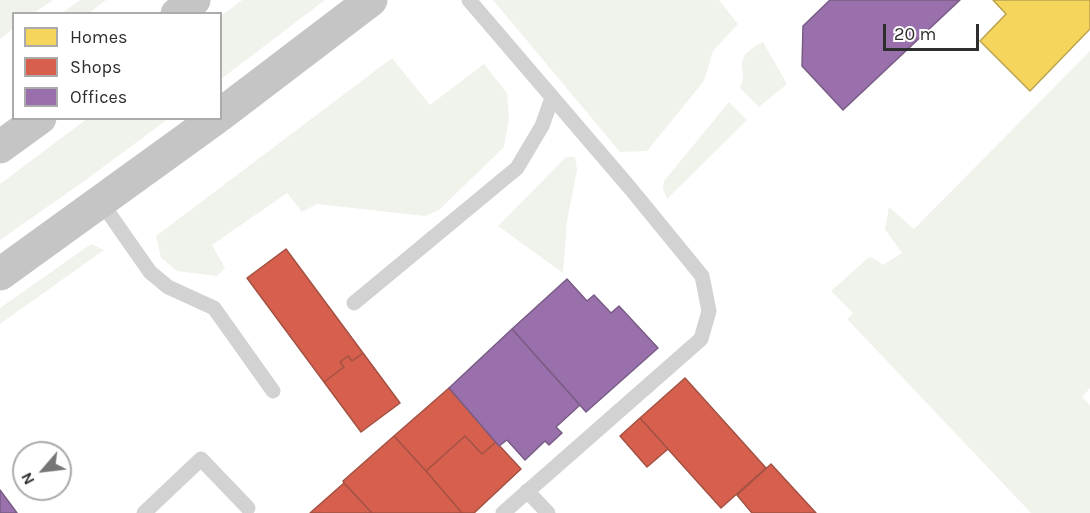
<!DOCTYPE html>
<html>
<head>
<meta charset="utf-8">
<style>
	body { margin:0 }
	#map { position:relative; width:1090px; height:513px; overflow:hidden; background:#fff; font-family:Karla,sans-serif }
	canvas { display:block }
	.legend { position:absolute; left:12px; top:12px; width:210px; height:108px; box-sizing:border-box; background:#fff; border:2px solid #ababab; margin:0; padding:8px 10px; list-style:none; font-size:18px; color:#2d2d2d }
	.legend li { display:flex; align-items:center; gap:12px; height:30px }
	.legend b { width:30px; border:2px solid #ababab }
	.north { position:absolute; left:12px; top:441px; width:60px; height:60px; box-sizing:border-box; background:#fff; border:2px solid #ababab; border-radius:50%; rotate:242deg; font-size:16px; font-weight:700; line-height:24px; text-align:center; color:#2d2d2d }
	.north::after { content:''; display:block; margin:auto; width:21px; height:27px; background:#767676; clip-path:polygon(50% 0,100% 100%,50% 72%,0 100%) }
	.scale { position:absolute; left:883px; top:24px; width:96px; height:27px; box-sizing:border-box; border:3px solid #2d2d2d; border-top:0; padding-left:8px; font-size:18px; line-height:21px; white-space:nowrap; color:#2d2d2d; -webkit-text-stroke:4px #fff; paint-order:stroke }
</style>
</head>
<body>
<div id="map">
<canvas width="1090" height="513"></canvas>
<ul class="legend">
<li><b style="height:16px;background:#f6d55c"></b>Homes</li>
<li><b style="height:16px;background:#d6604d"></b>Shops</li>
<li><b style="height:16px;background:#9970ab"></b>Offices</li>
</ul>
<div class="north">N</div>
<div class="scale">20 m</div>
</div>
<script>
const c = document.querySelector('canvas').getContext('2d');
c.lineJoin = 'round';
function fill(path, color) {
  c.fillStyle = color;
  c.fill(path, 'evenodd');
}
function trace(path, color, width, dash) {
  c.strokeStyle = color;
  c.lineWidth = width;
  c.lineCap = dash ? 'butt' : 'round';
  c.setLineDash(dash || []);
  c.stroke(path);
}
fill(new Path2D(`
	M0 0H53L34 13 14 14 13 29 0 39Z
	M80 0H106L89 13H62Z
	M242 0H325L221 79V16Z
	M493 0H719L738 24 713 51 704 81 647 151 620 152Z
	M763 42 787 84 759 107 740 88C751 70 727 60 763 42Z
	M1090 51V388L1082 397 1090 405V513H1031L847 319 853 313 831 291 869 257 877 260 883 265 902 253 885 229 889 207 914 229Z
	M392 58 430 105 484 64 507 93 509 118 504 147 439 210 425 216 317 204 302 212 287 193 212 245 225 268 217 276 177 271 161 258 156 236Z
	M729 102 747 120 667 199 663 188 664 181Z
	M88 118 168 119 83 182 0 240V184Z
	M566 157H575L577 170 567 221 563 273 498 226Z
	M91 244 104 250 0 324V308Z`), '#eff3eb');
const homes = new Path2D(`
	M1090 0V29L1030 91 980 41 1006 14 993 0Z`);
fill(homes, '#f6d55c');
trace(homes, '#baa34e', 1.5);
const shops = new Path2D(`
	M286 249 363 353 352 361 348 356 340 362 344 367 324 382 247 278Z
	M363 353 400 403 361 432 324 382 344 367 340 362 348 356 352 361Z
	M685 378 766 468 721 508 640 418Z
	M449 388 496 442 482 454 465 436 426 471 394 436Z
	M640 418 668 449 647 467 620 436Z
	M394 436 426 471 462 513H372L344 483 343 481Z
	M465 436 482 454 496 442 521 469 474 513H462L426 471Z
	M771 464 816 513H752L737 495Z
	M344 483 372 513H310Z`);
fill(shops, '#d6604d');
trace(shops, '#a35143', 1.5);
const offices = new Path2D(`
	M830 0H960L843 110 802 66 803 26Z
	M567 279 587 301 594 295 611 313 619 306 658 348 586 412 512 329Z
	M512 329 580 405 556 427 562 433 549 445 545 441 525 460 507 440 499 446 449 388Z
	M0 490 17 513H0Z`);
fill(offices, '#9970ab');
trace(offices, '#795c85', 1.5);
trace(new Path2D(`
	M469 0 630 188 702 276 709 311 701 339 503 513
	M101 202 150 272 168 287 214 308 273 391
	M354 303 517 168 542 126 552 98
	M527 491 548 513
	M144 513 201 459 248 508`), '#d2d2d2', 15);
trace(new Path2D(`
	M177 14 194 0
	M220 115 371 0
	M0 147 40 118
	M0 274 216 118`), '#c5c5c5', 33);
</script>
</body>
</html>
